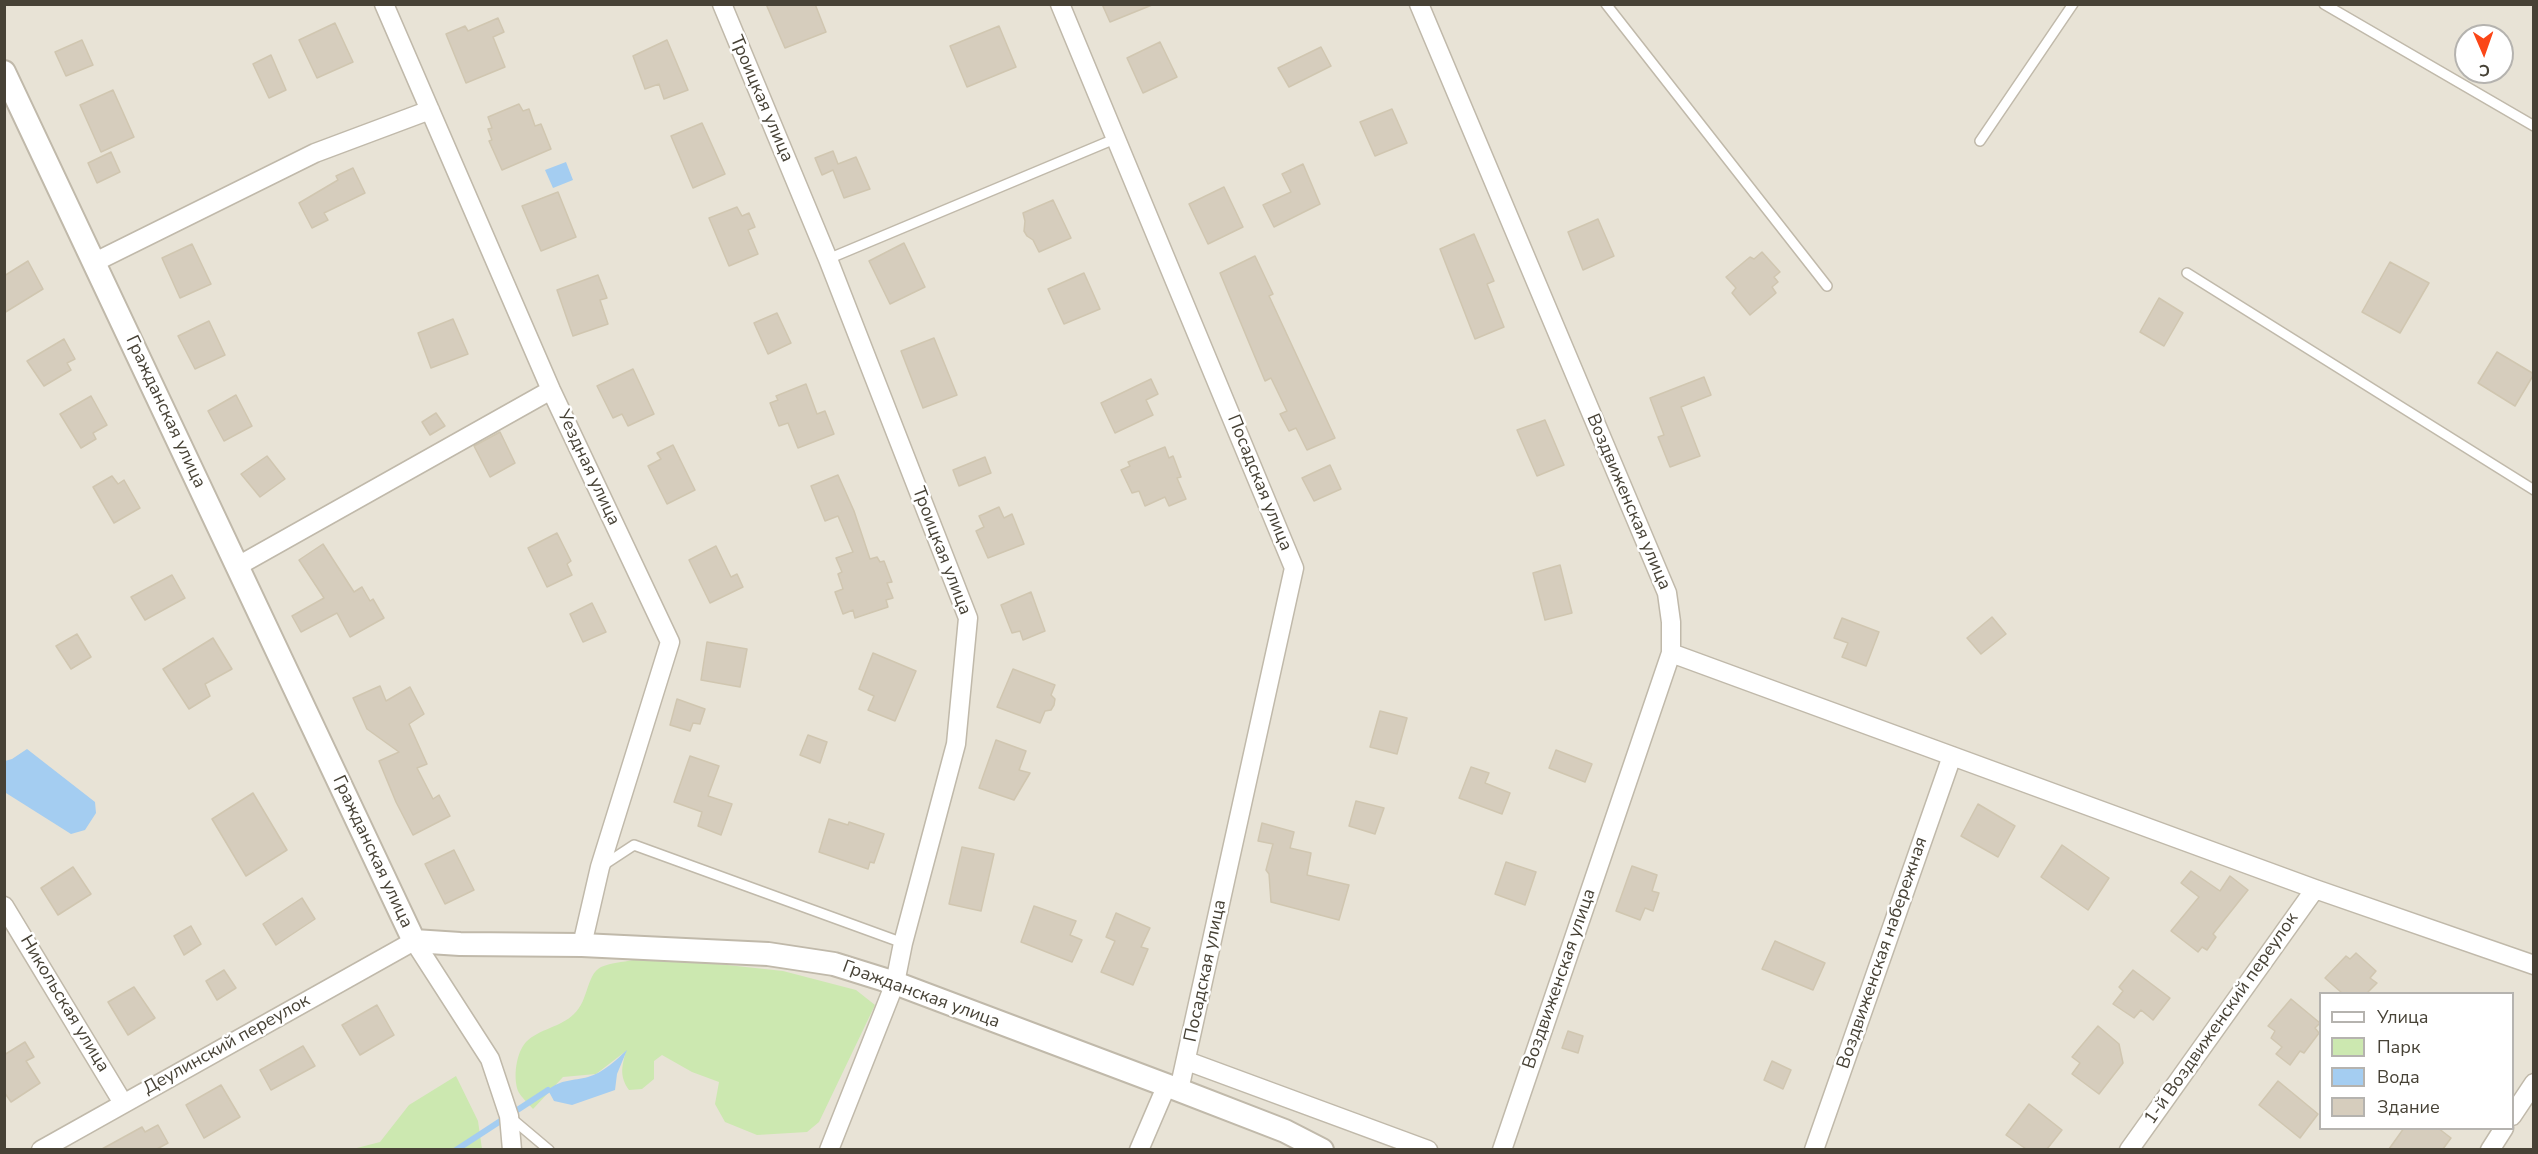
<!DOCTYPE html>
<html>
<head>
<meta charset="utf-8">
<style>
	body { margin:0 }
	#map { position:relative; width:2538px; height:1154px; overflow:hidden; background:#f4f1e8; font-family:"Nunito Sans",sans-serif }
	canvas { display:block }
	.frame { position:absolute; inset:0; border:6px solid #474236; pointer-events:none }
	.legend { position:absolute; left:2319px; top:992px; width:195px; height:138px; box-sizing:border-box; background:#fff; border:2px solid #b5b3af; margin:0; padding:8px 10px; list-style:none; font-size:18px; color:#474236 }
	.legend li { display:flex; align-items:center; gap:12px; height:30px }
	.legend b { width:30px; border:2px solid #b5b3af }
	.north { position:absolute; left:2454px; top:24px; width:60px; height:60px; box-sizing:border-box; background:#fff; border:2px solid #b5b3af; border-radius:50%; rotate:178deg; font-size:16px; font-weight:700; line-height:24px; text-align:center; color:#474236 }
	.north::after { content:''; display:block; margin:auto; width:21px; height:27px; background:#fb4618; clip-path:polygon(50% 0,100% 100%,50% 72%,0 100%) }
</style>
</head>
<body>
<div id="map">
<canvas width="2538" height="1154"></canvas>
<div class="frame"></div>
<ul class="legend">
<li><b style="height:8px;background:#fff"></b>Улица</li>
<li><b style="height:16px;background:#cce8b0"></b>Парк</li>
<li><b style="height:16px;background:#a4cdf1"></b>Вода</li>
<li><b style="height:16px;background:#d6cdbd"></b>Здание</li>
</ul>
<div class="north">С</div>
</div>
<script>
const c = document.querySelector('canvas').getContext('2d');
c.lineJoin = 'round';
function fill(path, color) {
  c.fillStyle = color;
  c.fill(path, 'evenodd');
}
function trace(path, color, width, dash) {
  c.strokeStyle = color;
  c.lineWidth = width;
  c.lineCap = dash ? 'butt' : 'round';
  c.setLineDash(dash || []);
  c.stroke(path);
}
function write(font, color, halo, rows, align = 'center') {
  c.font = font + ' "Nunito Sans",sans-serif';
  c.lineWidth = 5;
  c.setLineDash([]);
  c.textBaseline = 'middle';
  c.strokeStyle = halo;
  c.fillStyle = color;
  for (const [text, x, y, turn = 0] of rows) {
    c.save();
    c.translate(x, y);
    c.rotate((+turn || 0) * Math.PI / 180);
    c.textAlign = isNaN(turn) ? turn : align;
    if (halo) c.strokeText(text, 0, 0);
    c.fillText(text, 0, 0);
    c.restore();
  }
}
fill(new Path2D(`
	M5 5H2533V1149H5ZM2466 36H2502V72H2466ZM2320 994H2512V1128H2320Z`), '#e8e3d6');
fill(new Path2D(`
	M633 960 699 962 783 971 856 990 875 1005 819 1122 807 1132 757 1135 725 1122 715 1104 719 1082 692 1072 662 1055 654 1061V1079L642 1089 629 1090C619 1076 622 1066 626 1051L596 1074 563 1077 533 1109C529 1104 521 1097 518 1091 513 1077 516 1053 526 1042 539 1029 561 1027 574 1014 589 1000 586 975 601 967 610 963 623 962 633 960Z
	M456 1076 478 1121 482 1149H353L380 1142 409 1105Z`), '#cce8b0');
fill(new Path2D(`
	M566 162 573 180 553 188 545 170Z
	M27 749 95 802 96 813 85 830 71 834 6 793 5 761 12 759Z
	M627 1050 617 1074 615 1090 572 1105 554 1101 548 1090C561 1079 573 1081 588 1077 603 1073 616 1060 627 1050Z`), '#a4cdf1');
trace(new Path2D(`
	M456 1150 548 1090`), '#a4cdf1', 6);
const building = new Path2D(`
	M766 4H815L826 32 785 48Z
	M1102 4H1152V5L1110 22Z
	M498 18 504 32 493 37 505 67 466 83 446 34 465 26 468 31Z
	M335 23 353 62 317 78 299 40Z
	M999 26 1016 67 967 87 950 46Z
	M82 40 93 65 66 76 55 52Z
	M667 40 688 90 664 99 659 84 645 89 633 56Z
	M1160 42 1177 77 1143 93 1127 58Z
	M1321 47 1331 66 1289 87 1278 68Z
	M271 55 286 90 269 98 253 64Z
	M113 90 134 137 101 152 80 105Z
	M519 104 523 111 529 109 535 126 541 124 551 149 502 170 489 141 492 140 488 129 492 128 488 117Z
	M1392 109 1407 143 1375 156 1360 122Z
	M702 123 725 174 693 188 671 136Z
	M833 151 838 164 856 157 870 189 844 198 833 170 822 175 815 158Z
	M111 152 120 172 97 183 88 163Z
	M1303 164 1320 204 1274 227 1263 205 1291 192 1282 174Z
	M353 168 365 193 324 213 328 220 312 228 299 203 338 180 336 176Z
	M1224 187 1243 227 1208 244 1189 204Z
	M558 192 576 237 541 251 522 206Z
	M1053 200 1071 238 1039 252 1033 240 1027 236 1024 231 1025 221 1023 213Z
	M737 207 742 216 749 213 755 227 748 230 758 254 729 266 709 218Z
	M1598 219 1614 256 1583 270 1568 232Z
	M1474 234 1494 281 1487 284 1504 327 1475 339 1440 249Z
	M904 243 925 287 890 304 869 261Z
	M192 244 211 284 180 298 162 258Z
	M1762 252 1780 272 1774 277 1778 282 1772 287 1776 293 1750 315 1732 293 1736 288 1726 277 1750 257 1754 259Z
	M1255 256 1273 294 1269 296 1335 438 1307 450 1296 428 1289 431 1280 414 1287 411 1271 378 1265 381 1220 273Z
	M28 261 43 289 4 313V276Z
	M2390 262 2429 283 2400 333 2362 312Z
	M1084 273 1100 309 1064 324 1048 289Z
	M598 275 607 298 600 300 608 324 573 336 557 290Z
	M2159 298 2183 313 2164 346 2140 332Z
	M777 313 791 343 768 354 754 323Z
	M453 319 468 354 431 368 418 333Z
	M209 321 225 355 195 369 178 336Z
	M934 338 957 395 923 408 901 351Z
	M64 339 75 359 67 363 71 370 44 386 27 361Z
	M2497 352 2534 374 2515 406 2478 383Z
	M633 369 654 414 628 426 622 414 613 418 597 386Z
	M1704 377 1711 395 1681 407 1700 456 1670 467 1658 437 1664 435 1650 398Z
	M1151 379 1158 394 1146 400 1153 415 1115 433 1101 403Z
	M806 384 817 414 825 411 834 434 798 448 788 423 779 426 770 403 778 400 776 396Z
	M236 395 252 426 224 441 208 411Z
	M91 396 107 425 93 433 96 439 81 448 60 414Z
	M436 413 445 426 430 435 422 422Z
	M1545 420 1564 465 1537 476 1517 430Z
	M500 432 515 463 490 477 474 446Z
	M673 445 695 490 667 504 648 466 661 459 657 453Z
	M1165 447 1169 458 1173 456 1181 477 1177 478 1186 499 1169 506 1165 497 1145 506 1139 491 1132 493 1121 470 1130 466 1128 462Z
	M267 456 285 479 260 497 241 474Z
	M985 457 991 473 959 486 953 470Z
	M1330 465 1341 489 1314 501 1302 478Z
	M838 475 854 511 870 559 877 557 880 562 884 561 892 582 887 583 893 598 886 600 888 607 855 618 853 610 843 614 835 592 843 589 838 574 842 572 836 558 853 552 838 516 825 521 811 486Z
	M112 476 118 484 124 480 140 508 114 523 93 487Z
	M999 507 1004 518 1012 514 1024 544 988 558 976 531 984 527 979 516Z
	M557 533 571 561 567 564 572 575 547 587 528 548Z
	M323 544 354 592 362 587 370 601 373 599 384 618 350 637 337 613 301 632 292 616 324 598 299 560Z
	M716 546 731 577 737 574 743 587 710 603 689 560Z
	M1560 565 1572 613 1545 620 1533 573Z
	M172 575 185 598 145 620 131 597Z
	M1031 592 1045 631 1023 640 1020 631 1012 633 1001 605Z
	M592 603 606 632 583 642 570 614Z
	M1992 617 2006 634 1981 654 1967 638Z
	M1842 618 1879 632 1866 666 1842 657 1848 643 1834 638Z
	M77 634 91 657 71 669 56 646Z
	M213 638 232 669 205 684 210 696 189 709 163 669Z
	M707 642 747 649 740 687 701 680Z
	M873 653 916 671 895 721 868 710 874 696 859 689Z
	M1013 669 1055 685 1051 695 1055 699 1054 705 1051 710 1045 711 1040 723 997 707Z
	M380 686 386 701 410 687 424 714 409 724 427 764 417 768 433 799 439 795 450 816 413 835 396 802 379 761 399 752 367 729 353 698Z
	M677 699 705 709 700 724 693 723 690 731 670 725Z
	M1380 711 1407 718 1397 754 1370 747Z
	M808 735 827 742 820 763 800 755Z
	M996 740 1026 751 1019 770 1030 773 1014 800 979 788Z
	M1556 750 1592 764 1585 782 1549 768Z
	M690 756 719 766 708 796 732 804 721 835 698 826 702 812 674 802Z
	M1471 767 1489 773 1485 783 1510 793 1502 814 1459 798Z
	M253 793 287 850 246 876 212 819Z
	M1356 801 1384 808 1375 834 1349 826Z
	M1978 804 2015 826 1998 857 1961 836Z
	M829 819 848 825 849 822 884 834 874 863 870 862 868 869 819 852Z
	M1262 823 1294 832 1290 848 1311 853 1307 875 1349 885 1339 920 1271 902 1269 874 1266 870 1273 844 1258 841Z
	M2062 845 2109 878 2088 910 2041 877Z
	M962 847 994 854 981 911 949 904Z
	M454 850 474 890 445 904 425 864Z
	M1506 862 1536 872 1525 905 1495 894Z
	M1632 866 1657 875 1652 891 1659 893 1653 911 1645 908 1640 920 1616 911Z
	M73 867 91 894 58 915 41 888Z
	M2191 871 2220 891 2230 876 2248 890 2213 934 2216 937 2207 950 2202 947 2198 952 2171 931 2199 897 2181 883Z
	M302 898 315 919 276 945 263 924Z
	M1034 906 1076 921 1070 935 1082 940 1072 962 1021 942Z
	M1116 913 1150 928 1141 947 1148 949 1133 985 1101 972 1115 941 1106 937Z
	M191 926 201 944 184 955 174 936Z
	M1775 941 1825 963 1813 990 1762 969Z
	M2356 953 2376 971 2370 978 2377 983 2367 993H2342L2325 978 2346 956 2350 959Z
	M224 970 236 988 217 1000 206 981Z
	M2133 970 2170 998 2153 1020 2141 1010 2134 1018 2113 1004 2123 991 2119 987Z
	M134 987 155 1018 128 1035 108 1002Z
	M2291 999 2320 1023 2315 1028 2319 1033 2304 1053 2300 1051 2290 1065 2276 1054 2282 1047 2271 1038 2275 1031 2268 1026Z
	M377 1005 394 1035 360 1055 342 1025Z
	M2098 1026 2119 1044 2123 1063 2099 1094 2072 1074 2080 1063 2072 1057Z
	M1568 1031 1583 1036 1578 1053 1562 1048Z
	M25 1042 34 1057 26 1061 40 1083 11 1102 4 1092V1055Z
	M303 1046 315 1066 271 1090 260 1070Z
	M1772 1061 1791 1070 1783 1089 1764 1080Z
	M2278 1081 2318 1114 2300 1138 2259 1105Z
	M221 1085 240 1117 204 1138 186 1105Z
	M2029 1104 2062 1130 2047 1149H2026L2006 1135Z
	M158 1125 168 1143 157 1149H102L142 1127 145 1132Z
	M2404 1128H2438L2451 1138 2443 1149H2389Z`);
fill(building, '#d6cdbd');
trace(building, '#d0c6b0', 1.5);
const service = new Path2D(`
	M1606 4 1827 286
	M2324 4 2534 126
	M1980 141 2073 4
	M828 259 1117 138
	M2187 273 2534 490
	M602 866 634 845 903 943
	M511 1118 549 1150`);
const minor = new Path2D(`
	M384 4 551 390 670 642 600 867 582 945
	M722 4 828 259 968 618 956 744 903 943 895 983 829 1150
	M1060 4 1294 568 1179 1090
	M1419 4 1667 593 1671 622V653L1502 1150
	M95 262 315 153 430 110
	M236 567 551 390
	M1671 653 2315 889 2534 965
	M4 906 123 1103
	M1187 1061 1428 1150
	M2512 1116 2534 1083
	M41 1150 414 941 490 1059 509 1116 512 1150
	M1139 1150 1166 1087
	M1814 1150 1952 756
	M2129 1150 2315 889
	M2490 1150 2504 1128`);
const tertiary = new Path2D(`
	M4 72 414 941 460 944 582 945 768 954 834 964 895 983 1179 1090 1285 1131 1322 1150`);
trace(service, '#c0b9aa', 12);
trace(minor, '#c0b9aa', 21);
trace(tertiary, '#c0b9aa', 26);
trace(service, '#fff', 9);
trace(minor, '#fff', 18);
trace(tertiary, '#fff', 22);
write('18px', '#474236', '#fff', [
	["Троицкая улица",761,99,67],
	["Гражданская улица",165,412,65],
	["Уездная улица",588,468,65],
	["Посадская улица",1259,483,68],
	["Воздвиженская улица",1628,502,67],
	["Троицкая улица",941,551,69],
	["Гражданская улица",372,852,65],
	["Воздвиженская набережная",1883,953,-71],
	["Посадская улица",1206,971,-78],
	["Воздвиженская улица",1560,979,-71],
	["Гражданская улица",921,995,20],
	["Никольская улица",64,1004,59],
	["1-й Воздвиженский переулок",2222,1019,-55],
	["Деулинский переулок",227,1045,-29]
]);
</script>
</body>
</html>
